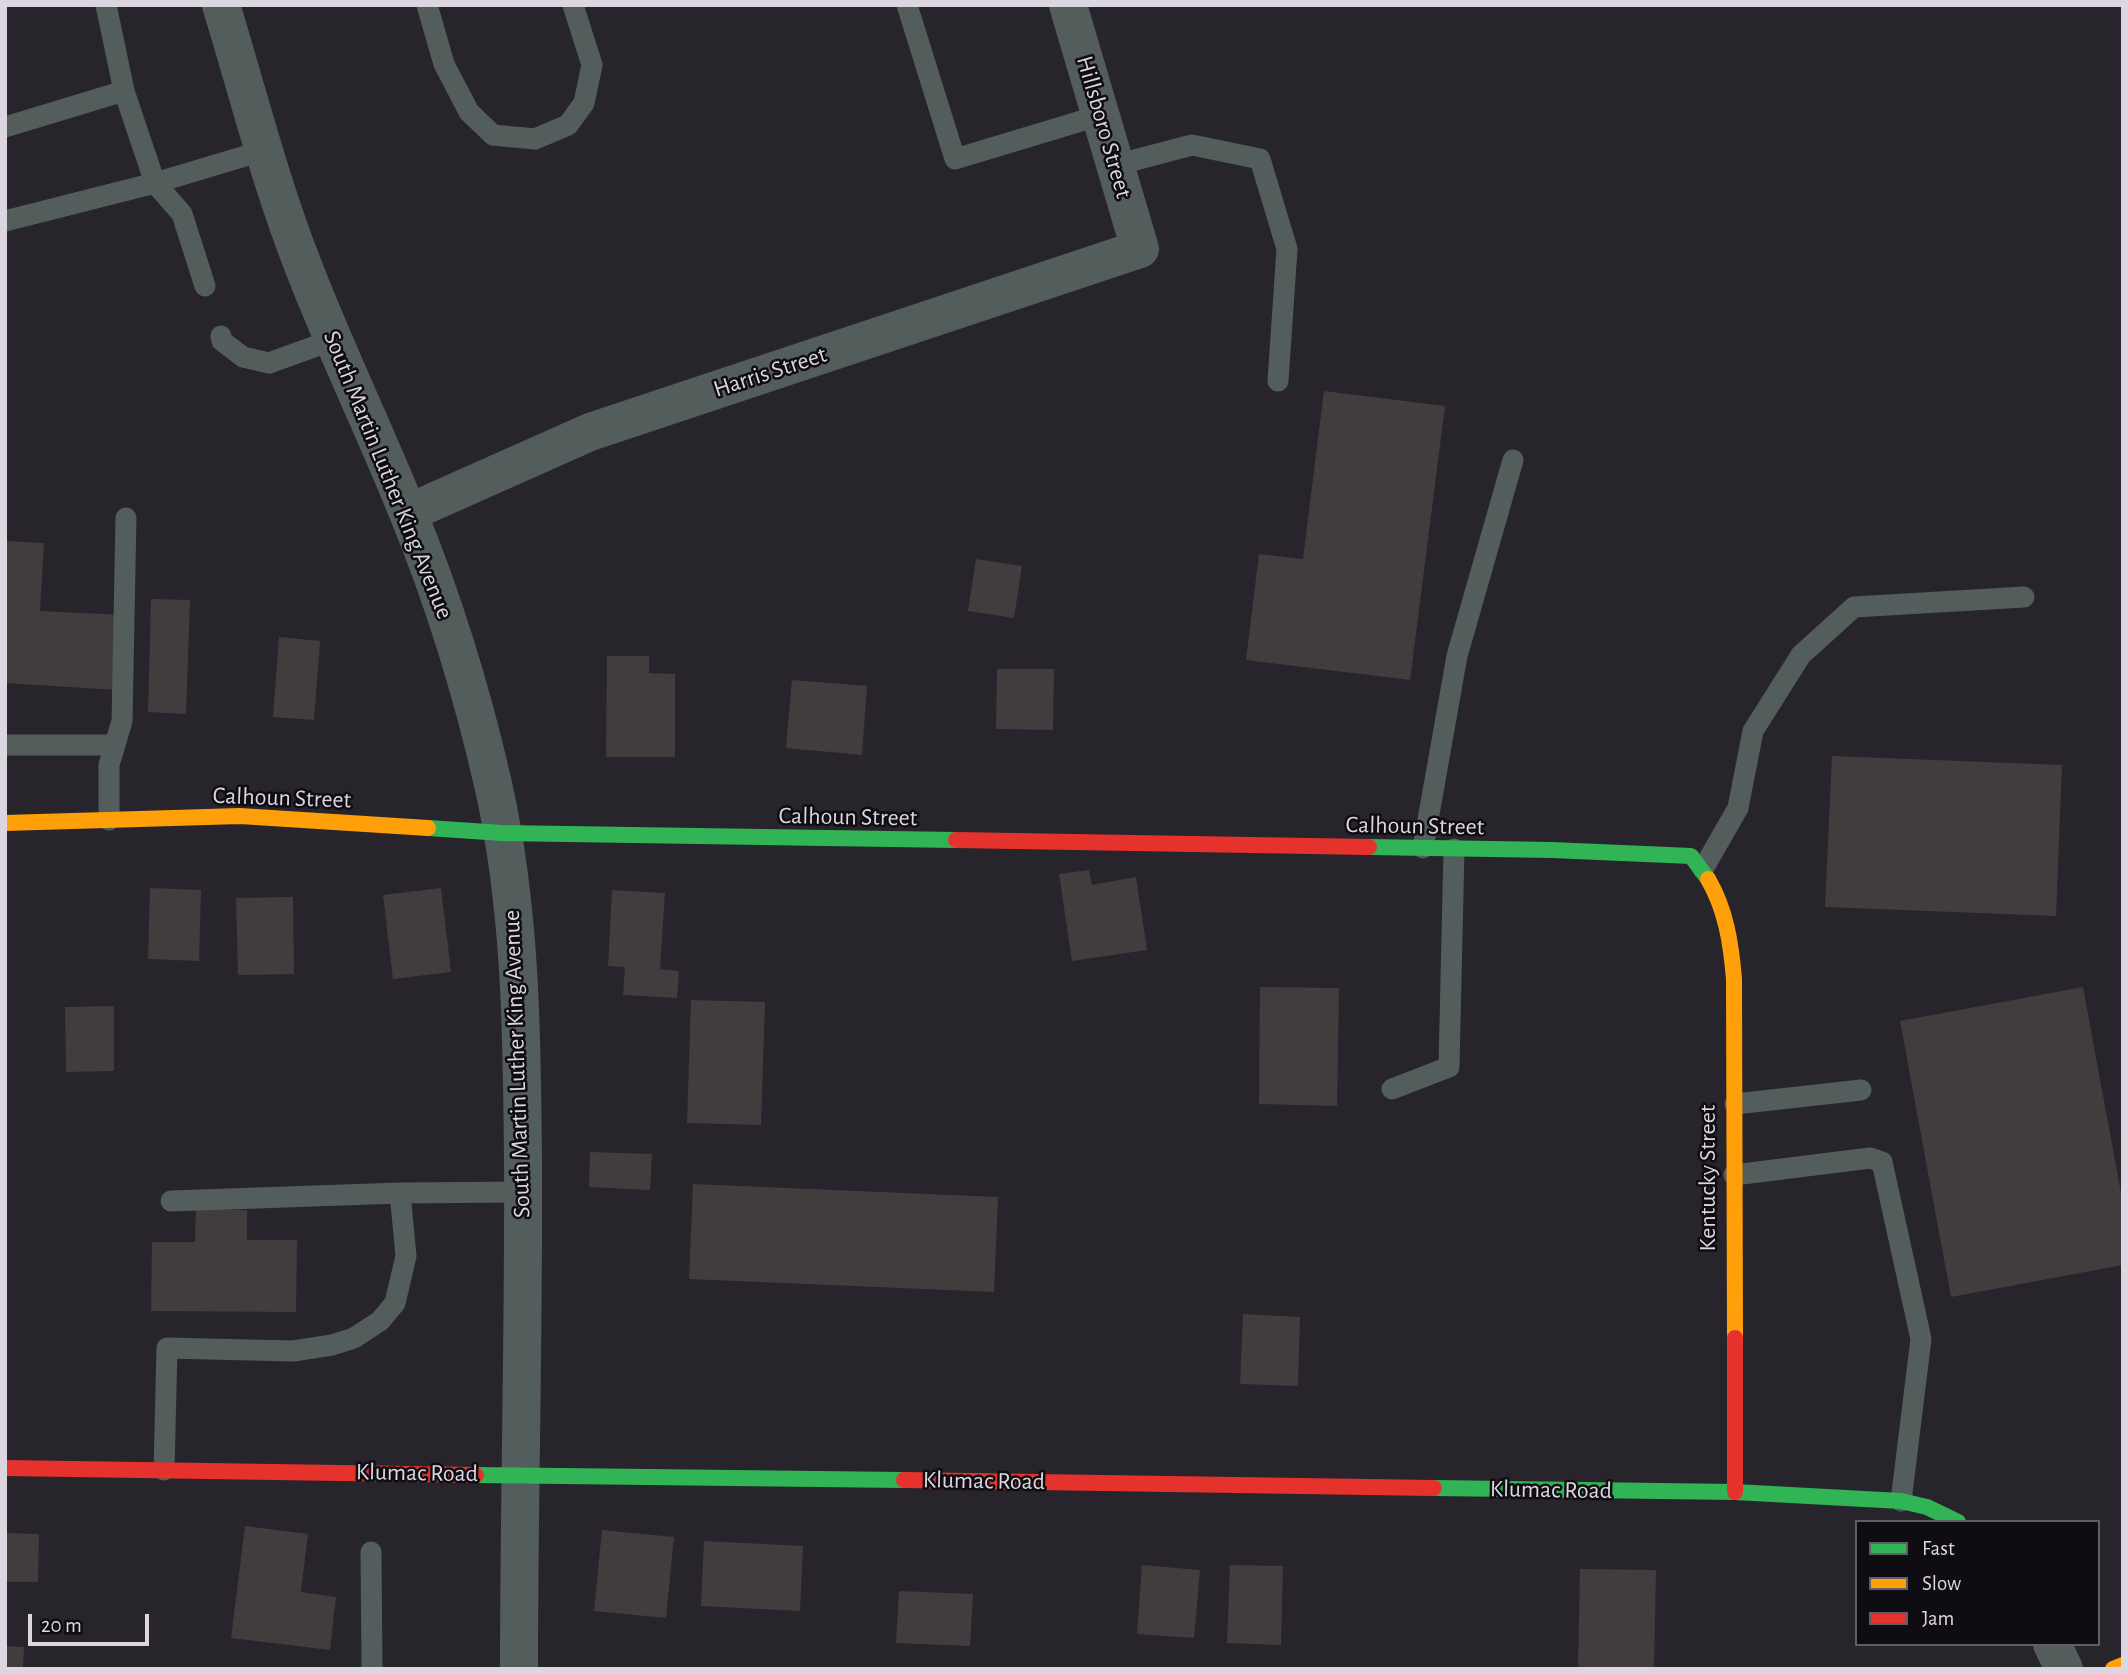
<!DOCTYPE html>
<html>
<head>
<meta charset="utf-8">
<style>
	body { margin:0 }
	#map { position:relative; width:2128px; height:1674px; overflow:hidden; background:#28242c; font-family:"Alegreya Sans",sans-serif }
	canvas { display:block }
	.frame { position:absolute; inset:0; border:7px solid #dbd6e0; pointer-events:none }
	.legend { position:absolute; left:1855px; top:1520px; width:245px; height:126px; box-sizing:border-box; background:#0f0c12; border:2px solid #615d64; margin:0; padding:9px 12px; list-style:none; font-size:21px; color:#dbd6e0 }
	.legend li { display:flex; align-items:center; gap:14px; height:35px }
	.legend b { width:35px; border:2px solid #615d64 }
	.scale { position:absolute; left:28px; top:1614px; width:121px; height:32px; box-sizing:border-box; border:4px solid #dbd6e0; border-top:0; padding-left:9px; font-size:21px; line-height:24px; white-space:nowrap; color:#dbd6e0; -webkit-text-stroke:5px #0f0c12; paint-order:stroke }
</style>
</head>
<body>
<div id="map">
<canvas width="2128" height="1674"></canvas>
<div class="frame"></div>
<ul class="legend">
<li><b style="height:9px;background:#30b455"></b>Fast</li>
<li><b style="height:9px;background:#ff9f0a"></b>Slow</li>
<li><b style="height:9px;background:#e5322d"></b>Jam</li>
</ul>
<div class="scale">20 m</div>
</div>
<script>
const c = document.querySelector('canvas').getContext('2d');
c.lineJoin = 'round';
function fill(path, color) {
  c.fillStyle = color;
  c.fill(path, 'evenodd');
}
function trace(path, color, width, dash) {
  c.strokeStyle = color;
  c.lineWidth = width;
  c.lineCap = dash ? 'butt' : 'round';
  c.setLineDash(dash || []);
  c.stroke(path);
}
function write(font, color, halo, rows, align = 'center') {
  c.font = font + ' "Alegreya Sans",sans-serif';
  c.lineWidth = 5;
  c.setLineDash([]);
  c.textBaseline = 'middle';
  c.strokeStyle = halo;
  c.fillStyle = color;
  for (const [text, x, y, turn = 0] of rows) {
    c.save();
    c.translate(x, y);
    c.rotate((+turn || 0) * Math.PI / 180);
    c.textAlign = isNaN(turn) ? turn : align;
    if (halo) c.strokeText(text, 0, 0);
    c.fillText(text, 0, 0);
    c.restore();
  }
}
fill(new Path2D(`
	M1324 391 1445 406 1410 680 1246 660 1259 554 1303 559Z
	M5 541 44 543 40 611 122 615 117 690 5 683Z
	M976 559 1022 566 1014 618 968 611Z
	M151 599 190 600 186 714 148 712Z
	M279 637 320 641 314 720 273 717Z
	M607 656H649V673L675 674V757H606Z
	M997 669H1054L1053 730 996 729Z
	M792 680 867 686 862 755 786 748Z
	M1832 756 2062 765 2056 916 1825 907Z
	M1089 870 1092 885 1136 877 1147 950 1072 961 1059 874Z
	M150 888 201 890 199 961 148 959Z
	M441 888 451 972 393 979 383 895Z
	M612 890 665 893 660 969 679 971 677 998 623 995 625 967 608 966Z
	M293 897 294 974 238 975 236 898Z
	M1260 987 1339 988 1337 1106 1259 1104Z
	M2083 987 2123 1204V1265L1951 1297 1900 1021Z
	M691 1000 765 1002 761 1125 687 1123Z
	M114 1006V1071L66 1072 65 1007Z
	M590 1152 652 1154 650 1190 589 1187Z
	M693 1184 998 1197 994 1292 689 1279Z
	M196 1209 247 1210V1240H297L296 1312 151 1311 152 1242H195Z
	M1243 1314 1300 1317 1298 1386 1240 1384Z
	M245 1526 308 1534 301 1592 336 1597 330 1650 231 1638Z
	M602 1530 674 1537 666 1618 594 1611Z
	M5 1533 39 1534 38 1582H5Z
	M704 1541 803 1546 800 1611 701 1606Z
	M1142 1565 1200 1570 1194 1638 1137 1634Z
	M1230 1565 1283 1566 1281 1645 1227 1643Z
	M1580 1569 1656 1570 1654 1669H1578Z
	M899 1591 973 1594 970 1646 896 1643Z
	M5 1646 24 1647 23 1669H5Z`), '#413c3e');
trace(new Path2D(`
	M106 5 124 91 155 183 262 151
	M427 5 444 64 469 112 493 135 535 139 568 125 584 103 592 65 573 5
	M907 5 955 159 1101 115
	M5 127 124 91
	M1116 165 1192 145 1260 159 1287 249 1278 381
	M5 221 155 183 182 214 205 286
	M221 336 222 341 243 357 269 363 333 340
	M5 745H115
	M109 820V765L122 721 126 518
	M1423 848 1457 656 1513 460
	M1703 869 1738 808 1753 731 1801 655 1854 607 2024 597
	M1392 1089 1449 1067 1454 849
	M1735 1104 1861 1090
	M1734 1175 1870 1158 1882 1162 1921 1339 1901 1501
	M171 1201 400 1193
	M164 1470 167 1348 293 1351 332 1345 354 1338 380 1321 395 1303 406 1256 400 1193 523 1192
	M371 1552 372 1669`), '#525d5c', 21);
trace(new Path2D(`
	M221 5C248 93 270 182 304 268 336 351 375 431 408 513 444 601 472 692 493 784 521 908 522 1035 523 1161 524 1330 519 1499 519 1669
	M408 513 590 432 1140 249 1068 5
	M2052 1644 2064 1669`), '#525d5c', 38);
trace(new Path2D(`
	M428 828 502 833 956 840
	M1369 847 1552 850 1691 856 1708 879
	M476 1475 904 1480
	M1434 1488 1735 1492 1901 1501 1927 1507 1958 1522`), '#30b455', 16);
trace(new Path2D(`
	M5 823 240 816 428 828
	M1708 879C1726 910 1731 943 1734 979L1735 1338
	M2113 1669 2123 1665`), '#ff9f0a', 16);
trace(new Path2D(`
	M956 840 1369 847
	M5 1468 476 1475
	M904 1480 1434 1488
	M1735 1492V1338`), '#e5322d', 16);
write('24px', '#dbd6e0', '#0f0c12', [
	["Hillsboro Street",1104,127,74],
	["Harris Street",770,372,-18],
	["South Martin Luther King Avenue",388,475,68],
	["Calhoun Street",282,798,2],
	["Calhoun Street",848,817,1],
	["Calhoun Street",1415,826,1],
	["South Martin Luther King Avenue",517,1064,-92],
	["Kentucky Street",1708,1178,-90],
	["Klumac Road",417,1473,1],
	["Klumac Road",984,1481,1],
	["Klumac Road",1551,1490,1]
]);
</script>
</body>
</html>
